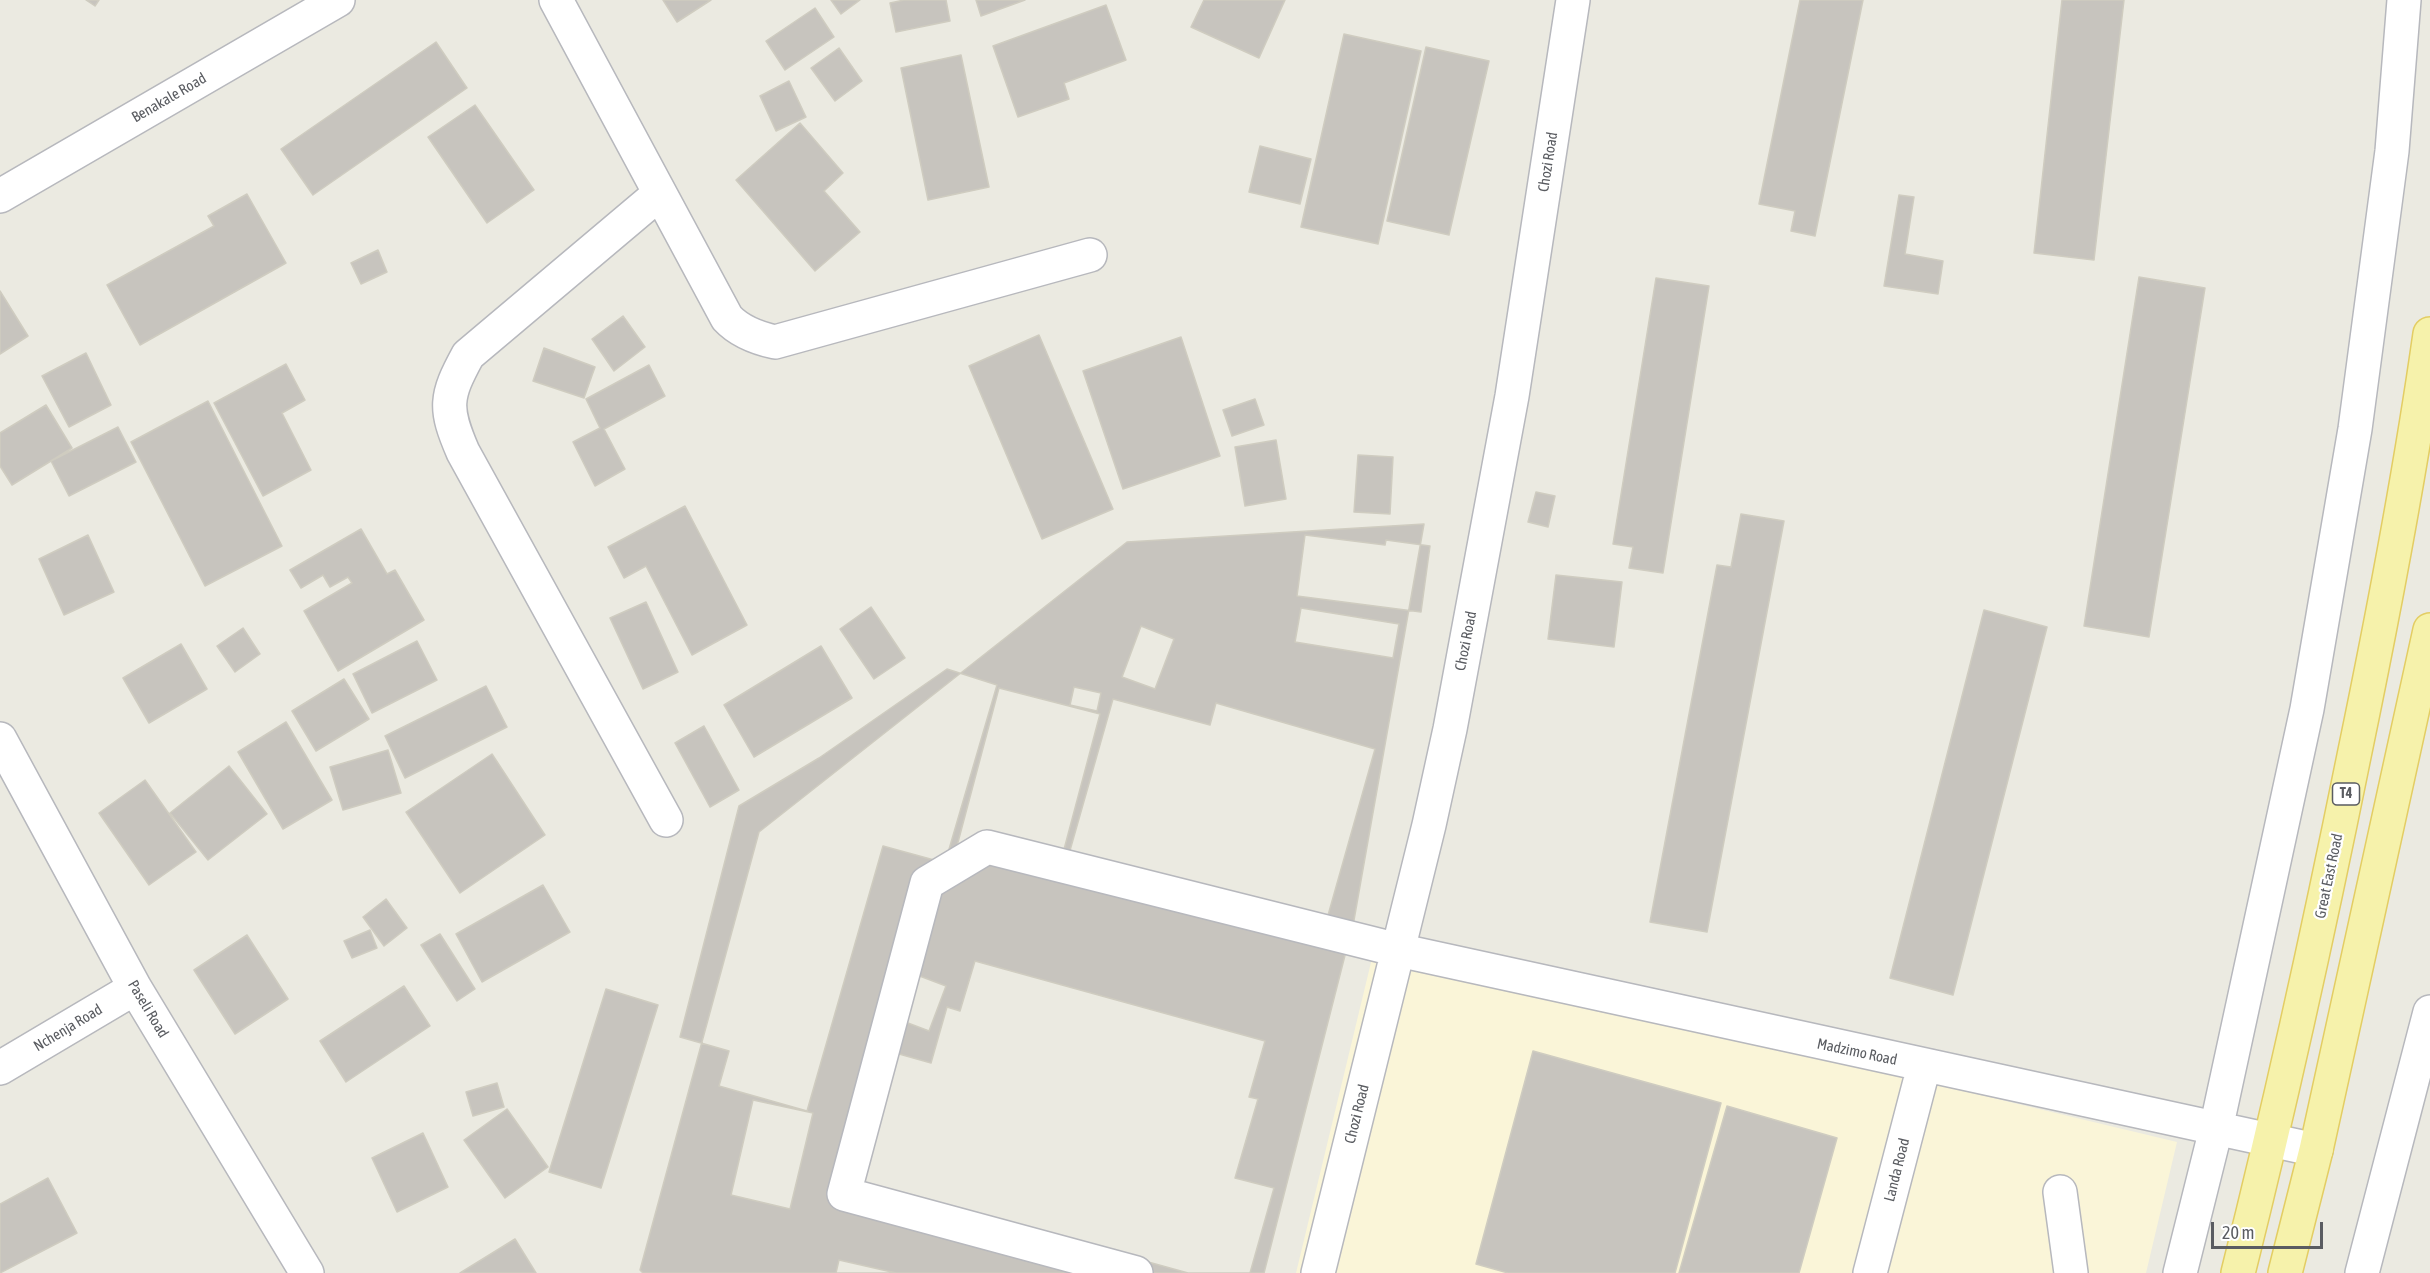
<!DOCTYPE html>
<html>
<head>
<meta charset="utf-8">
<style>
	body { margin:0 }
	#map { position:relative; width:2430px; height:1273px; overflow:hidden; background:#ebeae1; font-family:"Asap Condensed",sans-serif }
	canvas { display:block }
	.scale { position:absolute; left:2211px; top:1222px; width:112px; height:27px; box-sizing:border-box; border:3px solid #5a5c61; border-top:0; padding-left:8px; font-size:18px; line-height:21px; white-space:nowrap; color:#5a5c61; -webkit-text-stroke:4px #fff; paint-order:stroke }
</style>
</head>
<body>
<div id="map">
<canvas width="2430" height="1273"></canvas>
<div class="scale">20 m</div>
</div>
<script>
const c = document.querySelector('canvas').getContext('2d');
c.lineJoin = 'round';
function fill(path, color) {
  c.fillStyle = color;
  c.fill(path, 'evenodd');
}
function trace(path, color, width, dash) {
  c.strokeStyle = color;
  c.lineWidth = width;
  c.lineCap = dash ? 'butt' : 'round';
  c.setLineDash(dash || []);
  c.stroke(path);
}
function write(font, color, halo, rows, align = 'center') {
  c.font = font + ' "Asap Condensed",sans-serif';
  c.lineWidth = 4.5;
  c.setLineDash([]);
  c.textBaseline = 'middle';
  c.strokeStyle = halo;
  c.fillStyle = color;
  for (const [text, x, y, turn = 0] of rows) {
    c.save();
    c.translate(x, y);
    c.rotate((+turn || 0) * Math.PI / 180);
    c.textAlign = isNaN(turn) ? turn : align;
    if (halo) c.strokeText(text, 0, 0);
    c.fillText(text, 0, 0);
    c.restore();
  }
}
fill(new Path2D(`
	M1374 950 2177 1142 2146 1273H1296Z`), '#faf5d8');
const building = new Path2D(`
	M86 0H99L95 6Z
	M663 0H711L677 22Z
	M831 0H860L841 14Z
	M904 0H946L950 21 896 32 890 3Z
	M976 0H1025L981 16Z
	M1204 0H1285L1259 58 1191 27Z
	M1800 0H1863L1815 236 1791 231 1795 211 1759 204Z
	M2062 0H2124L2094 260 2034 253Z
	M1106 5 1126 60 1064 83 1069 99 1018 117 993 46Z
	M815 8 834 37 785 70 766 41Z
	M1344 34 1421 51 1378 244 1301 227Z
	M436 42 467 88 313 195 281 149Z
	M1426 47 1489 61 1449 235 1387 221Z
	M839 48 862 81 835 101 811 68Z
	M961 55 989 187 928 200 901 68Z
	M789 81 806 117 776 131 760 96Z
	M475 105 534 190 487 223 428 137Z
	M800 123 843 173 824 191 860 232 815 271 736 180Z
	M1260 146 1311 159 1300 204 1249 192Z
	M247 194 286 263 140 345 107 285 214 226 208 216Z
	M1899 195 1914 197 1905 254 1943 261 1938 294 1884 286Z
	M378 250 387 272 361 284 351 263Z
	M2139 277 2205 288 2149 637 2084 626Z
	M1656 278 1709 286 1663 573 1629 568 1633 547 1613 544Z
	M0 291 28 336 0 354Z
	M623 316 645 347 614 371 592 339Z
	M1039 335 1113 509 1042 539 969 366Z
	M1181 337 1220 456 1123 489 1083 371Z
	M544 348 595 367 584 398 533 381Z
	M86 353 111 405 69 427 42 376Z
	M286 364 305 400 282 413 311 470 263 496 214 403Z
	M649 365 665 396 604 429 625 469 595 486 573 442 600 428 586 399Z
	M1255 399 1264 425 1232 436 1223 410Z
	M208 401 282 546 205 586 131 442Z
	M46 405 72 448 12 485 0 466V433Z
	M118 427 136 462 69 496 51 461Z
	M1276 440 1286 499 1245 506 1235 447Z
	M1358 455 1393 457 1390 514 1354 512Z
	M1536 492 1555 496 1548 527 1528 522Z
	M685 506 747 625 692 655 646 566 624 578 608 547Z
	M1741 514 1784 521 1707 932 1650 922 1717 565 1731 567Z
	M1424 524 1354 920 1264 1273H643L640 1270 759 832 1127 542Z
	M361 529 387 574 395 570 424 620 338 671 304 611 352 583 348 577 330 587 323 575 301 588 290 570Z
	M88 535 114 592 64 615 39 559Z
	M1305 535 1385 545 1386 540 1430 546 1421 612 1297 596Z
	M1556 575 1622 582 1614 647 1548 639Z
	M646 602 678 672 643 689 610 618Z
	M871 607 905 658 874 679 840 629Z
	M1301 608 1399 624 1393 658 1295 642Z
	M1984 610 2047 627 1953 995 1890 978Z
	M1141 626 1174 639 1155 689 1122 677Z
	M243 628 260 654 235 672 217 646Z
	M417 641 437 680 372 713 353 674Z
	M181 644 207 689 149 723 123 678Z
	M821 646 852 698 754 757 724 705Z
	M947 669 997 685 945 863 883 846 807 1111 719 1086 729 1051 680 1037 739 806 819 758Z
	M344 679 369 719 316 751 292 711Z
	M486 686 507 727 405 778 385 736Z
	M1074 687 1101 693 1097 711 1070 705Z
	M999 688 1100 714 1058 872 957 846Z
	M1113 699 1210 725 1216 703 1375 749 1323 933 1067 861Z
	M286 722 332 800 283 829 238 752Z
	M704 726 739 790 710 807 675 743Z
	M388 750 401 793 343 810 330 767Z
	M492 754 545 835 460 893 406 812Z
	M229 766 267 814 208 860 170 813Z
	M145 780 196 852 149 885 99 813Z
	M543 885 570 932 482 982 456 934Z
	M386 899 407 928 384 946 363 917Z
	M370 930 377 948 352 958 344 941Z
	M440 934 475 989 457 1001 421 945Z
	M247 935 288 999 235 1034 194 970Z
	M975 961 1265 1041 1249 1097 1258 1099 1235 1178 1274 1188 1250 1273H1188L849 1179 885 1050 931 1063 947 1007 960 1011Z
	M917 975 946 986 929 1031 900 1020Z
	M404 986 430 1026 346 1082 320 1041Z
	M606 989 658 1005 601 1188 549 1172Z
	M1533 1051 1721 1103 1675 1273H1508L1476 1264Z
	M497 1083 504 1107 473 1116 466 1092Z
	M753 1100 813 1113 790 1209 731 1195Z
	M1727 1106 1837 1138 1799 1273H1679Z
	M507 1109 548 1167 505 1198 464 1140Z
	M423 1133 448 1187 397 1212 372 1158Z
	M48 1178 77 1233 0 1273V1204Z
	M515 1239 536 1273H460Z
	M839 1260 896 1273H836Z`);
fill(building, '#c7c4be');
trace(building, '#cfccc0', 1.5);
const minor = new Path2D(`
	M556 0 727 318C740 332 757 338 775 342L1090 255
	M659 194 468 355C445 397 444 408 463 452L666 820
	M0 196 338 0
	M0 739 135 988 307 1273
	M0 1068 135 988
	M2060 1192 2071 1273
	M1136 1273 844 1194 927 883 987 847 1398 950 2316 1150
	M1318 1273 1429 825 1450 729 1512 396 1573 0
	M1870 1273 1924 1066
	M2180 1273 2216 1129 2307 709 2355 429 2392 151 2404 0
	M2362 1273 2430 1012`);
const major = new Path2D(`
	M2238 1273C2281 1102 2319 929 2354 756 2383 616 2410 476 2430 334
	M2285 1273 2316 1150 2430 630`);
trace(minor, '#b7b8bd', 36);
trace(major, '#e3cd63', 36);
trace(minor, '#fff', 33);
trace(major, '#f6f2ab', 33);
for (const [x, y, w] of [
	[2346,794,27]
]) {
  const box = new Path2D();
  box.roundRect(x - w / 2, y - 11, w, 22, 4.5);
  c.fillStyle = '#fff';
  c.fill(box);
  trace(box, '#5a5c61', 1.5);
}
write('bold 14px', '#5a5c61', null, [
	["T4",2346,794]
]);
write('15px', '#5a5c61', '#fff', [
	["Benakale Road",169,98,-30],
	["Chozi Road",1548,162,-81],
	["Chozi Road",1466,641,-79],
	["Great East Road",2329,876,-78],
	["Paseli Road",148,1009,59],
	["Nchenja Road",68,1028,-31],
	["Madzimo Road",1857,1052,12],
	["Chozi Road",1357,1114,-76],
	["Landa Road",1897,1170,-76]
]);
</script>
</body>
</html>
